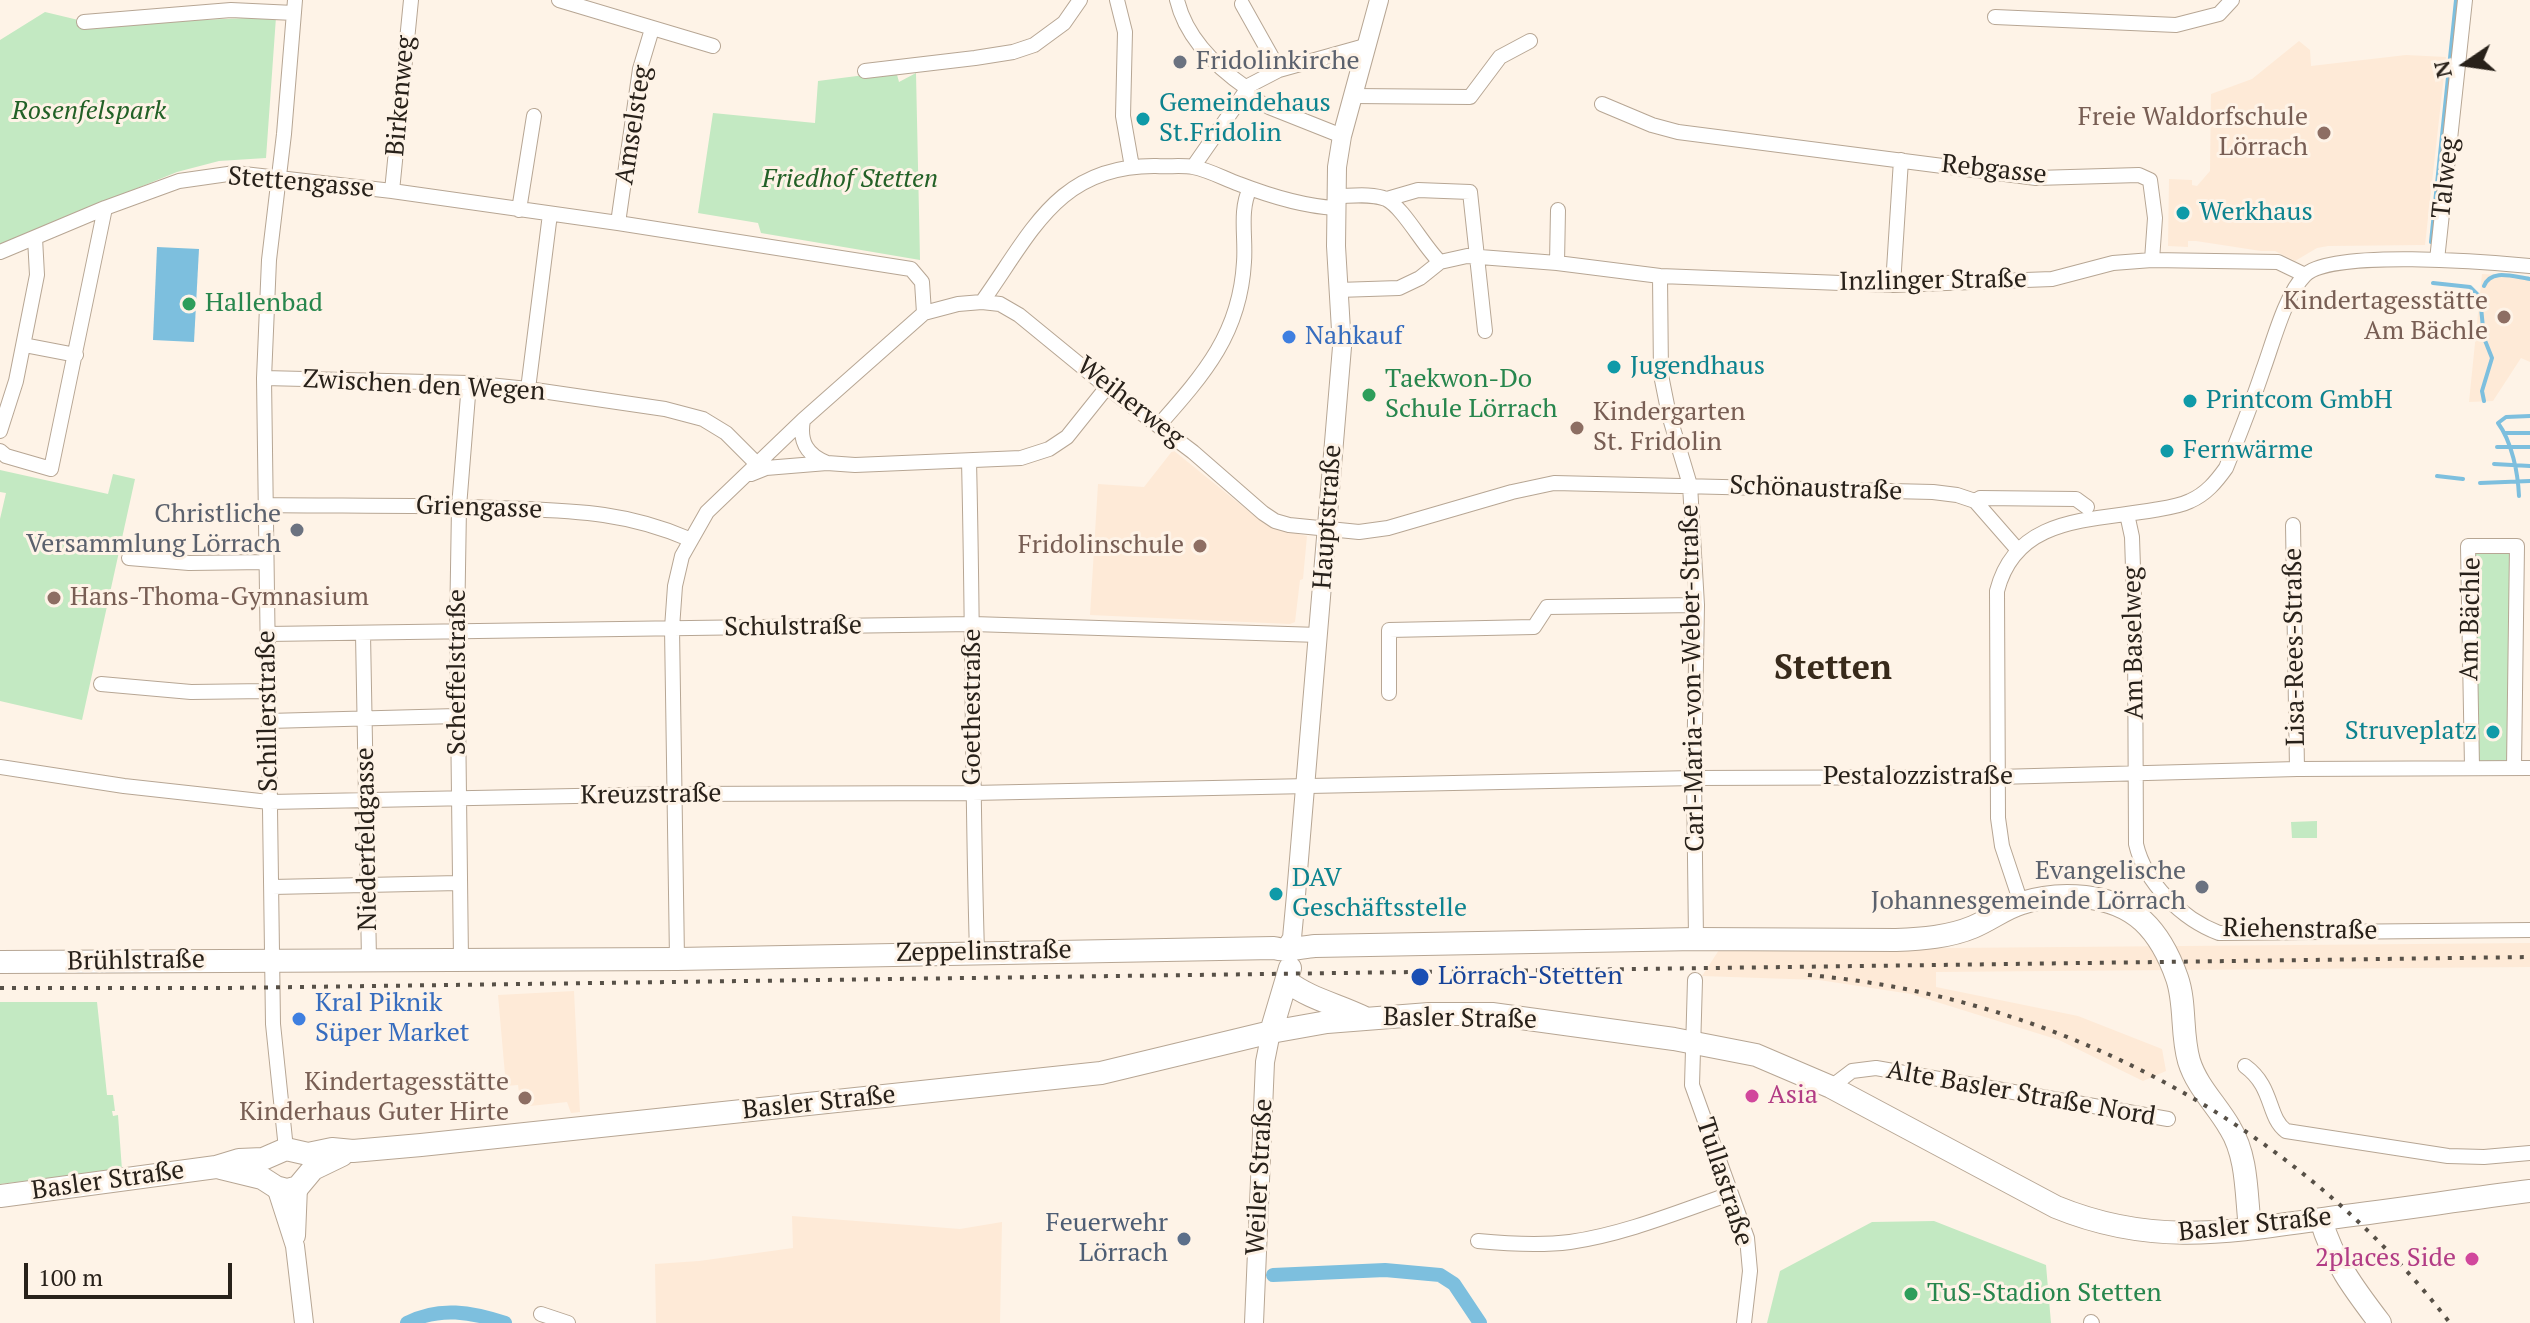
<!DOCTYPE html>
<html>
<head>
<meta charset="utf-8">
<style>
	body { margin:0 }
	#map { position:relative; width:2530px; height:1323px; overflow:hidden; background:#fef3e7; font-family:"PT Serif",serif }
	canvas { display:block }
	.north { position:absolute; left:2426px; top:24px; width:80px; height:80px; -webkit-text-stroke:6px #fef3e7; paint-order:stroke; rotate:257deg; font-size:22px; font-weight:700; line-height:32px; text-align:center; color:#28211a }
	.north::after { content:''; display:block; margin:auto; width:28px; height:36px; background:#28211a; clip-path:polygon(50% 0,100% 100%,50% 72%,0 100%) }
	.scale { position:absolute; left:24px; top:1263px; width:208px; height:36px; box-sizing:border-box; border:4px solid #28211a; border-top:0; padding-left:10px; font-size:24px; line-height:28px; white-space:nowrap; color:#28211a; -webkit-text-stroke:6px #fef3e7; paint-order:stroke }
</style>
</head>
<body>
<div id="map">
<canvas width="2530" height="1323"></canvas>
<div class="north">N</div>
<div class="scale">100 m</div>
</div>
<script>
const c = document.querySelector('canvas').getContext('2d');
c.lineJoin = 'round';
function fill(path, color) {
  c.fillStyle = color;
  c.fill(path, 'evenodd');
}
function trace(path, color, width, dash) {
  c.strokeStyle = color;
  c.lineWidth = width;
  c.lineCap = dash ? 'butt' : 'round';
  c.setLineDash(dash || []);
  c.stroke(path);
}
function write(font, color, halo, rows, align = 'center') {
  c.font = font + ' "PT Serif",serif';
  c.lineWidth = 6;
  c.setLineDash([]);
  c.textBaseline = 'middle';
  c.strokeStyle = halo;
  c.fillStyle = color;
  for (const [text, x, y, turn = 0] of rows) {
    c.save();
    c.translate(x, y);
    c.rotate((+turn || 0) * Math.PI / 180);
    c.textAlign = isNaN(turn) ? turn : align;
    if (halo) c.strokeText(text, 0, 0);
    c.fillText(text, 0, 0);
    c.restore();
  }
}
fill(new Path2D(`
	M2299 41 2310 50 2311 66 2406 55 2446 57 2425 245 2328 246 2317 248 2295 261 2275 251H2261L2196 241H2188V247L2168 246 2169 179 2192 180V185L2197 186 2210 171 2211 94 2252 79Z
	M2482 274 2530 277V362L2521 358 2493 401 2469 402Z
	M1173 450 1252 514 1273 528 1307 536 1303 579 1300 580 1295 622 1290 624 1090 615 1098 484 1144 487Z
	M2530 943V967L1936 972V987L2078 1016 2162 1049 2166 1071 2143 1081 2059 1040 1911 994 1819 980 1702 976 1719 950Z
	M574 991 580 1112 571 1113 567 1102 521 1107 518 1085 506 1086 498 995Z
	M792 1216 960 1229 1002 1222 1000 1323H656L655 1264 699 1261 793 1248Z`), '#feead7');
fill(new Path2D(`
	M45 12 95 24 276 17 266 158 219 161 177 172 0 244V40Z
	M896 71 899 82 916 73 920 260 761 233 758 223 698 213 713 113 815 123 818 81Z
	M0 470 108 494 113 474 135 479 82 720 0 701V519L6 493 0 492Z
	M2468 546H2517L2514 767H2472Z
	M2317 821V838H2292L2291 822Z
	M0 1002H97L107 1095H113L115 1111H112L113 1116 118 1115 122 1170 0 1184Z
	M1934 1221 2046 1265 2051 1323H1767L1780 1271 1872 1222Z`), '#c3e9c2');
fill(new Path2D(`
	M157 247 199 249 194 342 153 340Z`), '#7dbfde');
trace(new Path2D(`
	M2431 242 2456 0
	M2433 283 2470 287 2480 297 2484 338 2492 358 2482 391 2484 401
	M2484 286C2491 268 2514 277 2530 279
	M2505 433H2530
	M2497 447H2530
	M2494 464 2530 466
	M2437 476 2463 479
	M2480 483 2530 481
	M2519 496C2518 473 2512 442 2498 423L2506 417 2530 416`), '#7dbfde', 4);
trace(new Path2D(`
	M1273 1275 1385 1270 1440 1275 1454 1284 1480 1323
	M407 1323C439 1306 472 1312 505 1323`), '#7dbfde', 14);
const minor = new Path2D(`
	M559 0 713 46
	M1117 0 1125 32 1123 116 1132 167
	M1177 0C1186 38 1216 67 1248 89
	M1242 4 1279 70
	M1995 17 2176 25 2219 14 2232 0
	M84 22 231 10 294 13
	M865 71 975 58 1013 52 1034 45 1064 23 1080 0
	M1244 94 1269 107 1342 136
	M1353 96 1470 97 1500 57 1530 41
	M1602 104 1652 125 1678 132 2036 178 2139 175 2150 180 2155 218 2152 260
	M1193 167 1250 85 1279 70 1365 46
	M392 191 411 0
	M1335 196C1351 196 1372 193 1386 199 1403 207 1424 247 1440 262
	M1387 199 1418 190 1470 192 1485 331
	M519 210 534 116
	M618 223 640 69 652 29
	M0 252 105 208 179 181 235 173 392 191 618 223 911 269 922 282 924 313 803 420 707 512 682 556 675 586 672 628 677 959
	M2437 260 2465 0
	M1557 263 1558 210
	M1660 276 1661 375 1669 415 1690 485 1697 605 1694 778 1696 939
	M1893 285 1901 160
	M1338 290 1399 288 1420 278 1440 262 1467 256 1557 263 1660 276 1893 285 2052 279 2113 263 2152 260 2278 262 2305 275
	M982 302C1032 232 1058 165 1156 166 1168 167 1182 165 1193 167 1209 170 1225 179 1239 184 1270 196 1302 206 1335 208
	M924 313 958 304 982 302 1000 304 1019 315 1107 387 1193 452 1263 513 1275 521 1289 525 1359 532 1388 528 1512 492 1554 483 1933 492 1957 495 1975 501 2017 549
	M24 345 76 355
	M264 378 469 383 528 389 665 409 703 419 726 433 757 464
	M528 389 550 214
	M803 420C799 442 807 455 827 463
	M1159 425C1205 373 1240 333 1244 262 1246 237 1239 211 1250 188
	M0 431 16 381 37 275 35 238
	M0 451 6 456 51 469 105 208
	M969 461C973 625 972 788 977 952
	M751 474 766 468 827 463 855 465 1021 458 1049 449 1067 437 1107 387
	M1975 501 1980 498 2076 499 2087 507
	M265 505C342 506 420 505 497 508 568 511 622 510 689 539
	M2127 514 2132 537 2135 630 2136 844C2145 883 2182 919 2219 933L2530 930
	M2293 525 2297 769
	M129 558 189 563 266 562
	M267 634 973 624 1319 635
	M363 634 369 960
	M101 684 191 692 267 691
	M1389 693V630L1534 627 1547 607 1697 605
	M268 721 457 716
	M0 767 124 786 269 802 677 794 972 793 1694 778 1997 777 2297 769 2530 768
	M2472 767 2468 546H2517L2514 767
	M272 887 459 883
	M2021 903 2002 846 1998 818 1997 591C2016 516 2090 521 2154 510 2166 508 2180 506 2190 501 2206 494 2216 482 2226 468 2239 436 2252 403 2263 370 2273 343 2285 295 2305 275 2332 249 2489 262 2530 266
	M461 960 457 631 459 507 469 383
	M1695 980 1692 1085 1747 1238 1750 1271 1744 1323
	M2245 1066C2274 1087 2267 1117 2286 1131L2448 1156 2484 1157 2530 1153
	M1831 1087 1852 1071 1876 1068 2168 1119
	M286 1149 273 1024 264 378 269 260 284 134 295 0
	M1478 1241C1509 1244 1539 1246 1570 1242 1625 1234 1678 1212 1730 1194
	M541 1314 568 1323
	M2091 1322 2092 1323`);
const tertiary = new Path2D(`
	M1284 951 1292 938 1296 895 1342 347 1336 246 1337 167 1342 136 1379 0
	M276 1187 295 1246 304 1323
	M296 1236 298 1187
	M1254 1323 1265 1062 1271 1032`);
const secondary = new Path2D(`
	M0 962 677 959 1274 948C1287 952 1301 947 1315 946L1696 939 1896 940C1922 939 1949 937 1973 927 1990 920 2005 908 2022 903 2059 891 2113 893 2143 921 2158 935 2170 958 2177 978 2186 1004 2181 1034 2189 1061 2197 1087 2217 1105 2230 1128 2248 1157 2246 1196 2250 1228
	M1288 982C1310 999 1339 1005 1365 1018
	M1271 1032 1290 968
	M221 1168 262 1178 276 1187 287 1190 298 1187 313 1169 342 1155
	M0 1196 216 1167 239 1160 263 1159 286 1149 308 1154 332 1149 353 1151 421 1145 1101 1073 1271 1032 1327 1022 1429 1014H1492L1674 1039 1756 1055 1831 1087 2056 1207C2156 1248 2235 1231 2337 1217 2402 1209 2466 1199 2530 1191
	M2321 1220C2333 1261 2354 1289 2380 1323`);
trace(minor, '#b7a694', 16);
trace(tertiary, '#b7a694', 20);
trace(secondary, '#b7a694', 24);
trace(minor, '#fff', 14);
trace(tertiary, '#fff', 18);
trace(secondary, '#fff', 22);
trace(new Path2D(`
	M1808 975C2057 997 2297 1124 2450 1323
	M0 988H224L2530 957`), '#575047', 4, [4, 8]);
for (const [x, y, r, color] of [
	[1180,62,8,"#6b7280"],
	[1143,119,8,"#0f9aa8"],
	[2324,133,8,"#8d6e63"],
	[2183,213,8,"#0f9aa8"],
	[189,304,8,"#2e9e5b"],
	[2504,317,8,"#8d6e63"],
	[1289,337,8,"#3f7fe0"],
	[1614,367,8,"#0f9aa8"],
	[1369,395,8,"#2e9e5b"],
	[2190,401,8,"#0f9aa8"],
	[1577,428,8,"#8d6e63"],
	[2167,451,8,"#0f9aa8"],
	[297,530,8,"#6b7280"],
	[1200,546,8,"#8d6e63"],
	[54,598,8,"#8d6e63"],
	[2493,732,8,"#0f9aa8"],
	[2202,887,8,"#6b7280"],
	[1276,894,8,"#0f9aa8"],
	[1420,977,10,"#1a4fb4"],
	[299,1019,8,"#3f7fe0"],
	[1752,1096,8,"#d1479c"],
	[525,1098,8,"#8d6e63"],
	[1184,1239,8,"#5c6f8a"],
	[2472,1259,8,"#d1479c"],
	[1911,1294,8,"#2e9e5b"]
]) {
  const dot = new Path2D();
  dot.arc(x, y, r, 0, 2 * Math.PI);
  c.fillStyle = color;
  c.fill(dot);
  trace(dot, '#fef3e7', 3);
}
write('26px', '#5b616d', '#fef3e7', [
	["Fridolinkirche",1196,62,"left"],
	["Christliche",281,515],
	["Versammlung Lörrach",281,545],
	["Evangelische",2186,872],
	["Johannesgemeinde Lörrach",2186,902]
], 'right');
write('26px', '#28211a', '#fef3e7', [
	["Birkenweg",401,96,-85],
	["Amselsteg",634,125,-81],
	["Rebgasse",1994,170,6],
	["Talweg",2446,178,-84],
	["Stettengasse",301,183,5],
	["Inzlinger Straße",1933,281,-1],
	["Zwischen den Wegen",424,386,3],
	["Weiherweg",1130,402,38],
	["Schönaustraße",1816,489,2],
	["Griengasse",479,508,2],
	["Hauptstraße",1328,517,-86],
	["Am Bächle",2471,619,-89],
	["Schulstraße",793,627,-1],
	["Am Baselweg",2134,643,-91],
	["Lisa-Rees-Straße",2295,647,-91],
	["Scheffelstraße",458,672,-90],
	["Carl-Maria-von-Weber-Straße",1693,678,-91],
	["Goethestraße",973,707,-90],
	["Schillerstraße",268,711,-91],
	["Pestalozzistraße",1918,777],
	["Kreuzstraße",651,795,-1],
	["Niederfeldgasse",367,839,-91],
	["Riehenstraße",2300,930,1],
	["Zeppelinstraße",984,952,-1],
	["Brühlstraße",136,961,-1],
	["Basler Straße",1460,1019,1],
	["Alte Basler Straße Nord",2021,1094,10],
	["Basler Straße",819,1103,-6],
	["Weiler Straße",1260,1177,-87],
	["Basler Straße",108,1181,-8],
	["Tullastraße",1724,1182,72],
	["Basler Straße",2255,1225,-6]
]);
write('26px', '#0d838f', '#fef3e7', [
	["Gemeindehaus",1159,104],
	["St.Fridolin",1159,134],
	["Werkhaus",2199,213],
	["Jugendhaus",1630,367],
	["Printcom GmbH",2206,401],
	["Fernwärme",2183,451],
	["Struveplatz",2477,732,"right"],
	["DAV",1292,879],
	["Geschäftsstelle",1292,909]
], 'left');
write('italic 26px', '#236127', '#fef3e7', [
	["Rosenfelspark",89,112],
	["Friedhof Stetten",850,180]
]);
write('26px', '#785e54', '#fef3e7', [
	["Freie Waldorfschule",2308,118],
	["Lörrach",2308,148],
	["Kindertagesstätte",2488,302],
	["Am Bächle",2488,332],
	["Kindergarten",1593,413,"left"],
	["St. Fridolin",1593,443,"left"],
	["Fridolinschule",1184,546],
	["Hans-Thoma-Gymnasium",70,598,"left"],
	["Kindertagesstätte",509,1083],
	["Kinderhaus Guter Hirte",509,1113]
], 'right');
write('26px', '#27864d', '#fef3e7', [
	["Hallenbad",205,304],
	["Taekwon-Do",1385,380],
	["Schule Lörrach",1385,410],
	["TuS-Stadion Stetten",1927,1294]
], 'left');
write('26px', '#366cbe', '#fef3e7', [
	["Nahkauf",1305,337],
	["Kral Piknik",315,1004],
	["Süper Market",315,1034]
], 'left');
write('26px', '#164399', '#fef3e7', [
	["Lörrach-Stetten",1438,977]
], 'left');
write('26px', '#b23c85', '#fef3e7', [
	["Asia",1768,1096],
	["2places Side",2456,1259,"right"]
], 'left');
write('26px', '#4e5e75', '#fef3e7', [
	["Feuerwehr",1168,1224],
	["Lörrach",1168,1254]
], 'right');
write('bold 34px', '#382a1b', '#fef3e7', [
	["Stetten",1833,669]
]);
</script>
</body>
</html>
